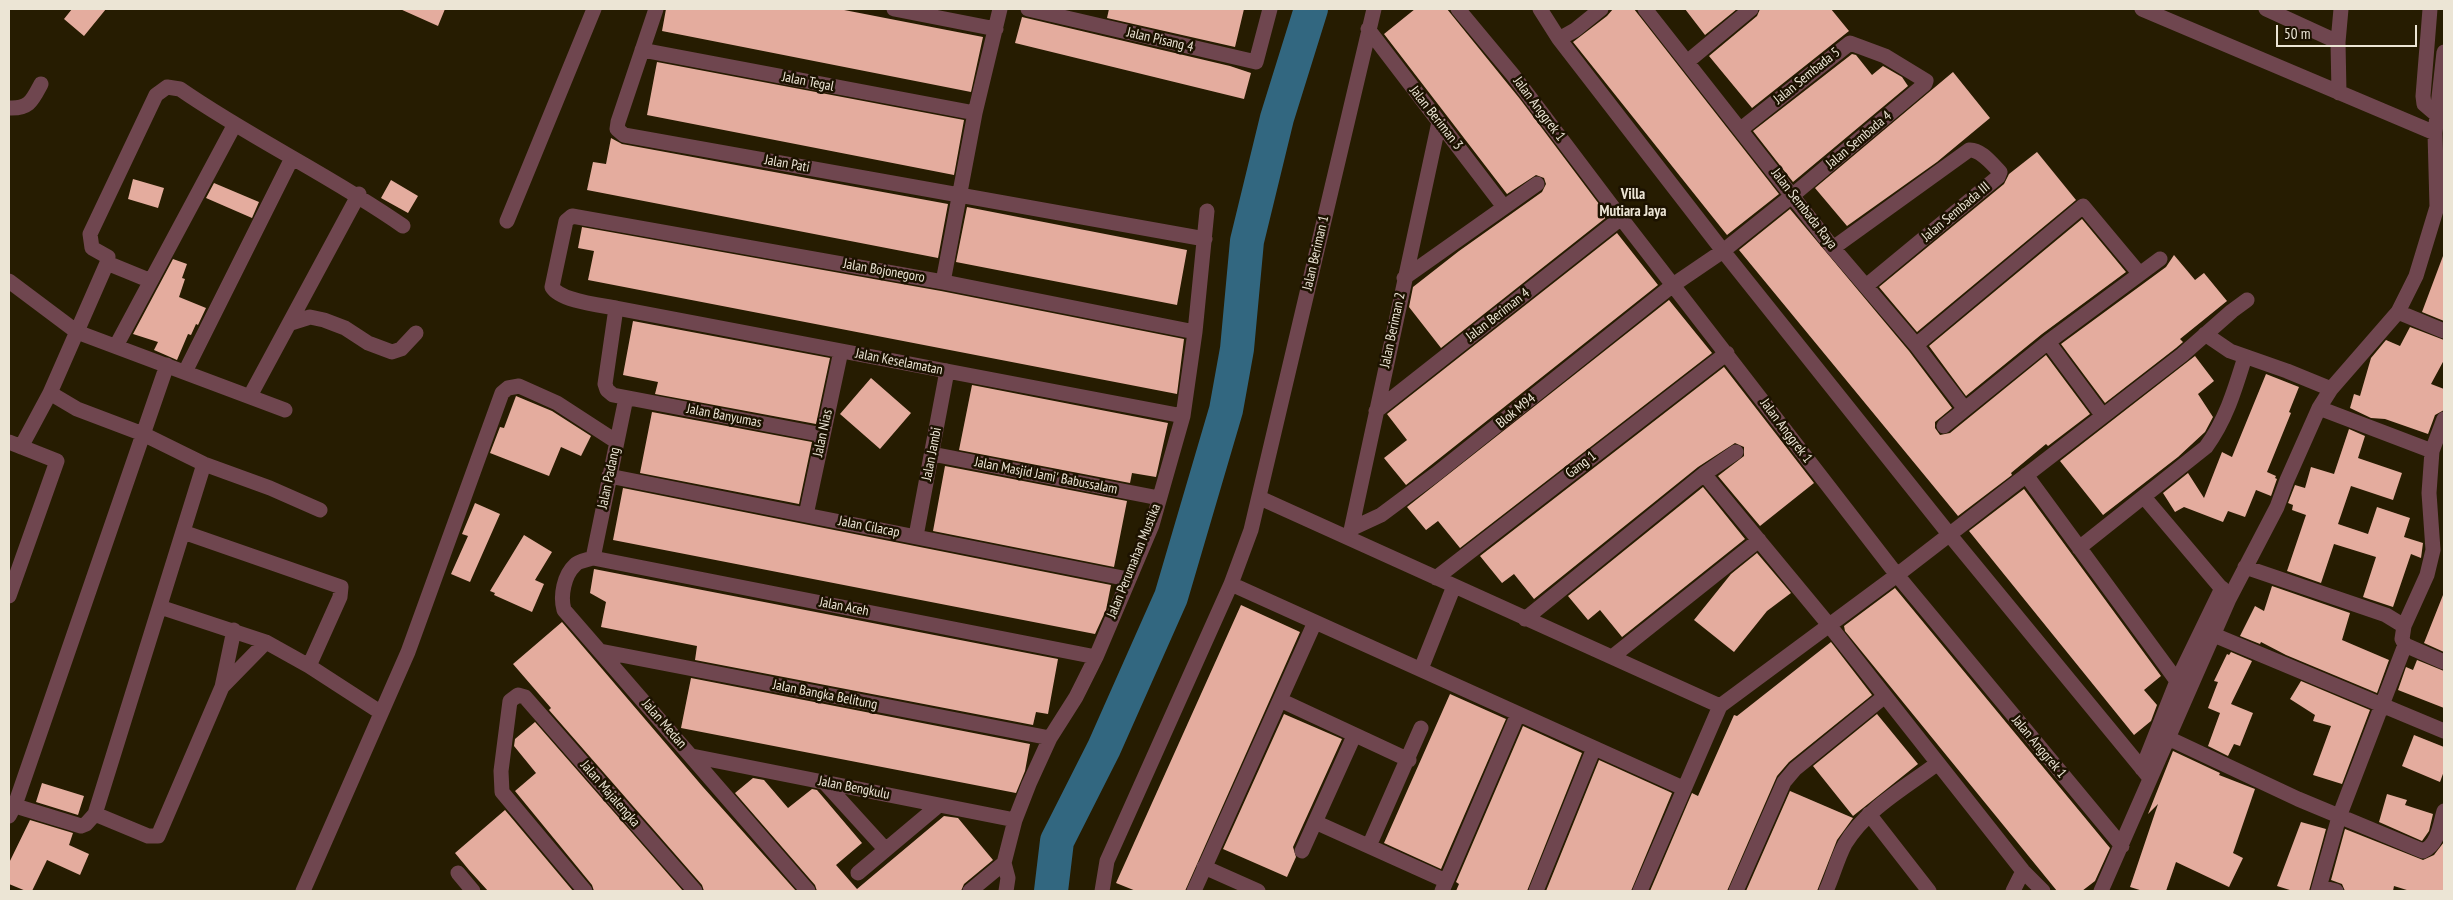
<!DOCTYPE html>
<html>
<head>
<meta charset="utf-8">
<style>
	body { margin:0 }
	#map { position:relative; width:2453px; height:900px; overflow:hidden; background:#261c01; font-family:"PT Sans Narrow",sans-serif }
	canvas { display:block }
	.frame { position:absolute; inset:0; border:10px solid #ece5d5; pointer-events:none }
	.scale { position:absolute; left:2276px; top:25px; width:141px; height:22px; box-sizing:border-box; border:2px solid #ece5d5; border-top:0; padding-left:6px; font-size:15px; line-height:18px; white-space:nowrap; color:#ece5d5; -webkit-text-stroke:4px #1c1200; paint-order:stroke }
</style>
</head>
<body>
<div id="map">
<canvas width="2453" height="900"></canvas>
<div class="frame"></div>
<div class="scale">50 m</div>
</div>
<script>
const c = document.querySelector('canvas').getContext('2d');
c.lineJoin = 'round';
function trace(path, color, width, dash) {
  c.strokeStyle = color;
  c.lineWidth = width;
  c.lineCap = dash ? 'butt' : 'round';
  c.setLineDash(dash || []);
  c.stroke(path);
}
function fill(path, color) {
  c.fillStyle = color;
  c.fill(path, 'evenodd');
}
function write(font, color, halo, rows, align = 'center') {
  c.font = font + ' "PT Sans Narrow",sans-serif';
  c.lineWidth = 5;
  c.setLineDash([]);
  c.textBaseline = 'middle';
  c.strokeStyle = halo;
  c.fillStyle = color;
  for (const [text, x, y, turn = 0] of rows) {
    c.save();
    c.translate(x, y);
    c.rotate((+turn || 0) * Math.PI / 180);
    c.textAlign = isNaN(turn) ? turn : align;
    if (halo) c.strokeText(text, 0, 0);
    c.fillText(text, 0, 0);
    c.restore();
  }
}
trace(new Path2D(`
	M1051 891 1057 841 1104 748 1171 597 1226 410 1237 349 1247 241 1277 118 1311 9`), '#326780', 34);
fill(new Path2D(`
	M72 9H106L84 36 64 19Z
	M400 9H445L438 26Z
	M666 9H839L983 37 971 92 662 31Z
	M1109 9H1244L1235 47 1107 18Z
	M1415 9H1447L1520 99 1608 216 1441 348 1409 307 1413 287 1459 251 1542 192 1546 184 1544 178 1536 175 1507 194 1384 34Z
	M1613 9H1634L1779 194 1727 235 1573 42 1607 16Z
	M1685 9H1737L1705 35Z
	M1760 9H1831L1849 31 1752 108 1709 56 1757 16Z
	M1022 17 1230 66 1251 73 1244 99 1015 43Z
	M1852 54 1856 55 1872 75 1883 66 1902 77 1908 86 1793 182 1753 131Z
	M657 62 964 120 954 175 647 115Z
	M1953 72 1990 118 1937 162 1847 226 1815 188Z
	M611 138 622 144 948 204 938 258 587 190 593 162 606 164Z
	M2037 152 2076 200 1917 332 1879 287 2004 184 2009 174Z
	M133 179 164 188 158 208 128 199Z
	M391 180 418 196 408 213 381 198Z
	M214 183 259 202 252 218 206 198Z
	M967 207 1187 250 1177 305 956 262Z
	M1790 209 1909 351 1952 408 1935 422V428L1940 435 1950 433 2046 355 2090 414 2048 446 2046 444 2011 473 2012 475 1958 516 1739 250Z
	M2082 219 2126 272 2042 334 1966 396 1929 346Z
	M582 227 941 291 1184 339 1177 394 588 280 594 251 578 248Z
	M1617 233 1658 285 1406 485 1384 458 1407 440 1387 414Z
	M2174 255 2195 280 2204 273 2227 301 2180 339 2183 342 2176 348 2105 403 2061 344 2166 267Z
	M2443 256 2444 257V321L2422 312Z
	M173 259 187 264 182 278 185 279 179 297 206 308 198 325 196 324 191 335 188 334 177 360 154 350 158 342 133 334Z
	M1669 300 1712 353 1460 548 1438 521 1426 530 1407 507Z
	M633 321 830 358 816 424 655 394 658 382 623 375Z
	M2410 327 2444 340V360L2431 384 2444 389V410L2435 415 2428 434 2385 419 2371 418 2350 408 2354 394 2360 396 2371 358 2386 340 2400 346Z
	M2195 356 2214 381 2198 394 2213 417 2205 432 2178 457 2103 515 2060 461Z
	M1724 367 1814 483 1760 526 1718 476 1744 456V447L1735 443 1698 467 1534 599 1514 574 1502 583 1480 556Z
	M2266 374 2299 387 2289 412 2291 413 2267 472 2276 476 2275 478 2277 479 2271 496 2256 490 2245 517 2228 511 2223 522 2184 507 2175 512 2163 493 2188 473 2204 498 2222 452 2232 457Z
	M871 378 911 413 880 449 840 414Z
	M972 385 1168 423 1156 477 1132 473 1130 483 959 450Z
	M516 396 552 411 591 436 581 456 561 447 549 476 490 453 500 427 504 428Z
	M652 412 812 442 799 504 640 473Z
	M2349 429 2365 436 2358 458 2402 473 2393 500 2351 486 2338 524 2368 534 2377 507 2410 518 2404 537 2423 543 2421 558 2411 554 2393 607 2363 597 2376 557 2334 544 2321 583 2287 571 2306 515 2292 510 2293 505 2288 503 2295 485 2305 488 2311 467 2334 474Z
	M945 466 1127 501 1114 567 933 531Z
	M1703 487 1745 539 1622 637 1600 610 1588 620 1568 596Z
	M623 488 1111 585 1106 610 1095 634 613 540Z
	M2024 489 2161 676 2144 690 2157 705 2151 721 2134 735 1969 531Z
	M475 503 500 514 470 582 451 574 468 536 462 534Z
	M524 535 552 552 535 580 544 584 532 612 494 595 495 593 490 591Z
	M1757 553 1791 593 1767 611 1734 652 1694 620 1731 574Z
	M594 569 1058 659 1048 714 1036 712 1033 725 695 660 697 646 601 627 606 602 590 593Z
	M2272 586 2350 613 2342 640 2389 660 2377 693 2286 655 2261 642 2260 644 2240 636 2255 606 2264 611Z
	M1895 588 2110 848 2095 881 2082 891H2057L1845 631 1844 626Z
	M2443 595 2444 596V652L2424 643Z
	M1241 605 1300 632 1185 891H1136L1116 883Z
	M562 622 703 787 796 891H704L702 885 549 710 551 708 513 664Z
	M1831 642 1872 695 1789 762 1777 776 1727 891H1650L1692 793 1698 796 1734 715 1737 716Z
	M2231 652 2252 661 2231 704 2253 713 2240 746 2234 744 2228 756 2208 746 2220 713 2208 708 2218 682 2214 681 2227 654 2229 655Z
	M2417 660 2444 671V708L2398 690 2406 667 2413 670Z
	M691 678 1030 744 1025 771 1016 793 681 728Z
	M2301 681 2370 710 2342 784 2313 775 2331 726 2313 721 2315 715 2290 699Z
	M1450 694 1506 719 1441 869 1384 843Z
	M1284 714 1342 739 1293 847 1296 857 1287 877 1223 849Z
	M1877 714 1918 764 1853 816 1813 766Z
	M535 722 683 891H594L592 885 515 791 536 773 514 746 515 739Z
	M1523 726 1582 753 1527 891H1456L1459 884 1456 882Z
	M2414 735 2444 747V771L2440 782 2402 766Z
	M2173 751 2220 773 2219 775 2255 789 2233 853 2243 858 2229 887 2176 862 2166 891H2143L2130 887 2158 804 2148 814Z
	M1599 760 1672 793 1631 891H1546Z
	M753 778 764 780 788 808 812 789 817 790 862 843 836 865 857 889 944 816 958 818 993 860 964 884 961 891H817L815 885 735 793Z
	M42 783 84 796 78 815 36 802Z
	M1790 791 1853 818 1837 840 1817 891H1746Z
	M2387 794 2407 800 2405 805 2433 814 2429 831 2422 841 2379 822Z
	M505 810 573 891H488L469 870 455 853Z
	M30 820 73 833 69 845 89 854 80 875 47 860 32 891H26L9 884V863Z
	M2301 822 2326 829 2309 891H2293L2277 886Z
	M2345 829 2423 860 2434 855 2444 842V891H2410L2394 886 2393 891H2345L2342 884 2331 880Z`), '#e4ac9e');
trace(new Path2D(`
	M656 9 618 122 617 129 624 135 1205 239
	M894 9 996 29
	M1028 9 1256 62 1270 9
	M1458 9 1513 75 1621 218 1897 575 2122 846
	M1540 9 1559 39 1723 251 1949 534 2149 777
	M1645 9 1833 248 1916 345 1964 408
	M2142 9 2435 133
	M2266 9 2338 42
	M2430 9 2423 96 2424 104 2438 116
	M1368 29 1504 207
	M1559 39 1575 30 1601 9
	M642 50 975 113
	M1687 62 1751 9
	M2339 93 2338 42 2341 9
	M9 108C29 109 32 101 41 84
	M507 221 594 9
	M1833 248 1969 150C1981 149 1992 164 2000 172L1998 177 1866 286
	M107 263 151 281
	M1404 278 1537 184
	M9 281 77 332 285 410
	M943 282 975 113 1000 9
	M616 308 605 384 607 390 613 395 823 435
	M2398 312 2444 331
	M291 323 310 317 324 320 345 328 368 343 392 352 401 349 416 333
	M2205 334 2230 351 2287 371 2331 389
	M2048 342 2103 416
	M1916 345 2083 206 2139 273
	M116 346 235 124
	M185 372 292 158
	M50 393 77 409 143 434 204 464 270 488 320 510
	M250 396 359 194
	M2319 408 2432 451 2444 419
	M1376 411 1621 218
	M1183 416 616 308C600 305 560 301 552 287L566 221 572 216 943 282 1195 332
	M1944 426 2048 342 2160 259
	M9 442 57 461 9 596
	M21 447 50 393 107 263 108 257 92 248 90 234 156 95 167 87 180 89C252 139 332 176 403 226
	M932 454 1159 498
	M1704 474 1829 625 2023 871 2043 891
	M2026 475 2177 681
	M609 476 1128 579
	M2144 497 2227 595
	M1260 498 1720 706
	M806 515 841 351
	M1353 528 1381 515 1436 474 1673 285 1723 251 1793 195 1925 84 1926 81 1885 56 1850 43 1741 129
	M183 532 341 587 340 597 309 666
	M1350 535 1439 122
	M916 536 947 371
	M2079 548 2206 447C2226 420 2235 389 2245 357
	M593 558 1096 657
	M593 558C587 560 578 561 575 565 564 575 560 596 564 610L808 891
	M593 558 626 398
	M2245 567 2386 615 2404 626 2402 639 2405 645 2444 662
	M1436 578 1727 353
	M1231 584 1683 788
	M160 607 266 642 309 666 380 712
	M1525 619 1704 474 1736 452
	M2404 626 2427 575 2433 550 2429 493 2432 451
	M2214 635 2444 731
	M600 651 1050 738
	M1612 657 1759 540
	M1421 669 1454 586
	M222 687 266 642
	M1280 700 1409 760
	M2168 738 2298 799 2423 851C2438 845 2440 825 2444 811
	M692 756 1015 820
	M2142 769 2177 681 2222 588
	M824 782 885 849
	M9 804 81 826 86 824 95 814 204 464
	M95 814 148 836H158L222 687 234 630
	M1869 814 1929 891
	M9 816 15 805 167 365
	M1315 822 1446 881
	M1369 846 1421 728
	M1302 851 1354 736
	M1204 867 1258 891
	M458 873 473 891
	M858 873 939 805
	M2320 887 2336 891
	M303 891 408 652 502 393 508 388 519 386 557 403 617 442
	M585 891 502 792 501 771 510 701 518 695 525 697 695 891
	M970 891 1004 863
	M1006 891 1008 878 1004 863 1015 820 1029 784 1050 738 1076 697 1096 657 1152 525 1183 416 1195 332 1207 211
	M1102 891 1107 861 1231 584 1251 530 1374 9
	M1194 891 1315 622
	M1442 891 1518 714
	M1536 891 1594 748
	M1640 891 1720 706 1897 575 2182 355 2232 311 2247 300
	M1736 891 1784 782 1795 769 1885 696
	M1826 891C1833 876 1837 859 1845 844 1866 809 1906 787 1938 763
	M2013 891 2023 871
	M2101 891 2229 599 2277 507 2287 480 2319 408 2331 389 2398 312 2416 276 2437 207 2435 133 2444 52
	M2318 891 2339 817 2405 645`), '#6f464f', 15);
write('14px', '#ece5d5', '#1c1200', [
	["Jalan Pisang 4",1160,40,13],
	["Jalan Sembada 5",1807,76,-39],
	["Jalan Tegal",808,82,11],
	["Jalan Anggrek 1",1539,109,53],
	["Jalan Beriman 3",1436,118,52],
	["Jalan Sembada 4",1859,140,-40],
	["Jalan Pati",787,164,10],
	["Jalan Sembada Raya",1804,209,52],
	["Jalan Sembada III",1956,212,-40],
	["Jalan Beriman 1",1316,253,-77],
	["Jalan Bojonegoro",884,271,10],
	["Jalan Beriman 4",1498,315,-38],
	["Jalan Beriman 2",1393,330,-78],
	["Jalan Keselamatan",899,362,11],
	["Blok M94",1516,411,-39],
	["Jalan Banyumas",724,416,11],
	["Jalan Anggrek 1",1786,431,53],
	["Jalan Nias",823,433,-78],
	["Jalan Jambi",932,454,-79],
	["Gang 1",1581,465,-38],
	["Jalan Masjid Jami' Babussalam",1046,476,11],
	["Jalan Padang",609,478,-78],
	["Jalan Cilacap",869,527,11],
	["Jalan Perumahan Mustika",1134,561,-68],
	["Jalan Aceh",844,607,11],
	["Jalan Bangka Belitung",825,695,11],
	["Jalan Medan",664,724,49],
	["Jalan Anggrek 1",2039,747,50],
	["Jalan Bengkulu",854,788,11],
	["Jalan Majalengka",610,794,49]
]);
write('bold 15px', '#ece5d5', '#1c1200', [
	["Villa",1633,195],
	["Mutiara Jaya",1633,212]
]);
</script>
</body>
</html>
